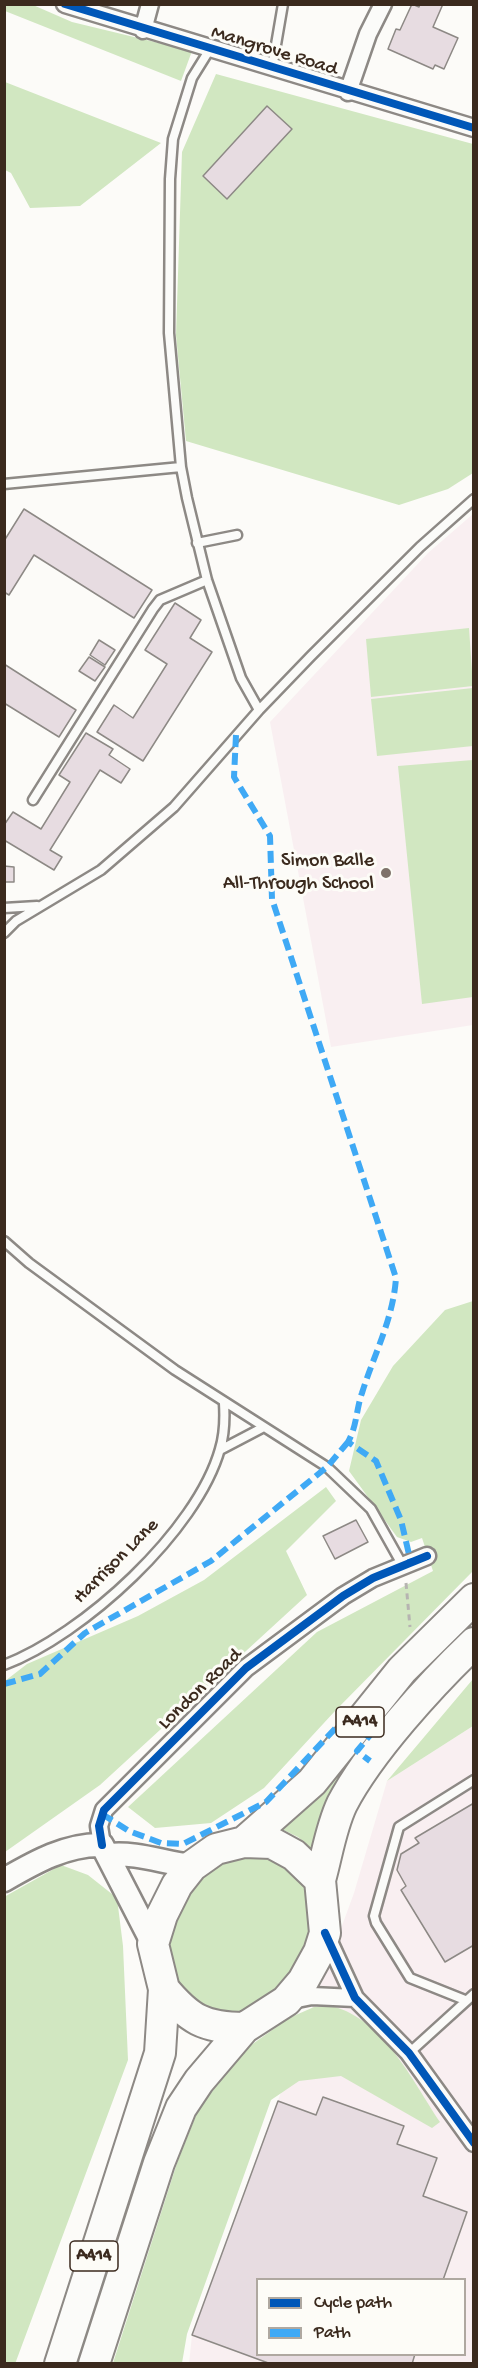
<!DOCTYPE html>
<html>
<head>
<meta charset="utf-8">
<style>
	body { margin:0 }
	#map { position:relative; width:478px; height:2368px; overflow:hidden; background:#fcfbf8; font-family:"Gochi Hand",sans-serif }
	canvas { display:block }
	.frame { position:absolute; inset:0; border:6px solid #3b2a1e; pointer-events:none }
	.legend { position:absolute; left:256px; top:2278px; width:210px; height:78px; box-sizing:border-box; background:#fdfcf7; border:2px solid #afa8a0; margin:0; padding:8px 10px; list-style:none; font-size:18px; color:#3b2a1e }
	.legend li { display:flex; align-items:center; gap:12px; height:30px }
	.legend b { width:30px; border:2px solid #afa8a0 }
</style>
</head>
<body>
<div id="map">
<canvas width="478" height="2368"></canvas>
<div class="frame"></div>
<ul class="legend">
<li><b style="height:8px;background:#0057b8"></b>Cycle path</li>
<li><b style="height:8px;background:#3fa9f5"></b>Path</li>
</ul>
</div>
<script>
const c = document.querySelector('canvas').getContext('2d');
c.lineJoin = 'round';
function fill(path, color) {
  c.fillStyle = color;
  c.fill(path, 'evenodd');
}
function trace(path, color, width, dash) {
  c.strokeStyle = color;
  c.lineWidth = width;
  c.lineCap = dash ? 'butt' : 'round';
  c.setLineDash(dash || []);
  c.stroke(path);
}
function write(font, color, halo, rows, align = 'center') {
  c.font = font + ' "Gochi Hand",sans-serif';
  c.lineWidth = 6;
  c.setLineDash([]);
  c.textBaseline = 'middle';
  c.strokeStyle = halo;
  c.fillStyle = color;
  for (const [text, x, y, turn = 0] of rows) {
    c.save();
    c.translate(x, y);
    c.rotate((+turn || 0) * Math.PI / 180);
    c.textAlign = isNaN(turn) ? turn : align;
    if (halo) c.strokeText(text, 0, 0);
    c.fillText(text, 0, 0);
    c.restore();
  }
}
fill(new Path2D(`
	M473 514V1025L331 1047 270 722 428 553Z
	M473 1726V2363L189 2364 192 2335 354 1893 387 1781ZM258 2280H464V2354H258Z`), '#f9eff1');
fill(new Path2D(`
	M4 5H33L72 22 192 51 181 81 5 11Z
	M216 74 473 144V473L448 489 399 505 186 441 176 335 182 152Z
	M4 82H5L161 143 80 206 30 208 11 173 5 170Z
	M469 628 473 686 371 697 366 639Z
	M473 688V746L377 756 371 699Z
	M473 760V997L422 1004 398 766Z
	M473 1301V1571L335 1711 264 1788 211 1823 155 1828 128 1807 317 1632 433 1571 422 1538 411 1542 397 1537 349 1471 361 1420 393 1366 445 1310Z
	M326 1487 336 1501 286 1551 307 1595 100 1785 5 1852V1681L27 1664 138 1616 204 1580Z
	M473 1679V1726L387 1781Z
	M349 1752 358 1760 314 1851 298 1837 275 1826Z
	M243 1853C254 1854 270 1854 279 1859 283 1861 287 1865 290 1868 342 1914 287 2020 223 2012 218 2012 210 2012 205 2009 200 2007 196 2001 191 1998 150 1962 174 1898 210 1867 219 1860 233 1857 243 1853Z
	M61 1865 88 1875 117 1898 123 1946 128 2060 15 2364 4 2363V1897Z
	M332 2006C384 2020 412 2080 440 2122L432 2128 341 2076 299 2081 271 2100 187 2334 182 2363H113L178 2160 199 2108 247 2048 289 2018 314 2007Z`), '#d1e7c1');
const building = new Path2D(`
	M412 4 419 7 420 4H443L433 27 458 38 444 69 435 65 433 69 388 49 396 29 400 30Z
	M267 106 292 129 227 199 203 176Z
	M24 509 152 590 134 618 34 555 9 595 4 592V541Z
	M175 603 201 620 190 638 212 652 143 761 97 732 114 705 133 718 167 664 145 650Z
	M99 640 115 650 105 665 90 655Z
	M89 657 105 667 95 681 79 671Z
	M4 664 76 710 59 737 4 703Z
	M86 733 113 749 109 755 130 769 121 783 100 770 50 850 62 857 54 870 4 840V825L13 812 41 829 70 782 59 775Z
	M4 866 14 867V882H4Z
	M356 1520 368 1542 335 1559 323 1536Z
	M474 1803V1945L445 1962 401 1890 406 1886 397 1870 401 1854 419 1843 415 1838Z
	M323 2097 404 2126 397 2144 437 2158 423 2196 467 2212 443 2280H258V2354H415L412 2364H271L192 2335 278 2101 316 2115Z`);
fill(building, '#e7dce1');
trace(building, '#8d8985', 1.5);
const lane = new Path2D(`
	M210 49 192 78 173 139 170 179 169 333 181 467 187 498 207 580 241 678 259 710
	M272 68 283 4
	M4 484 181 467
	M197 543 237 535
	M33 800 153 609 160 600 207 580
	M4 908 37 906
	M4 933 16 921 101 870 174 807 259 710 311 656 420 547 474 499
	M4 1241 29 1263 175 1370 327 1467 371 1509 403 1566
	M220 1450 262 1428
	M4 1665C83 1635 197 1531 220 1449 225 1433 225 1419 224 1403
	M465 2000 410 1978 376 1923 374 1916 399 1827 474 1780
	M409 2053 474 1994`);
const street = new Path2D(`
	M65 4 474 128
	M143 30 150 4
	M348 92 368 34 383 4
	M102 1845 99 1826 104 1810 246 1668 343 1596 373 1578 427 1556
	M325 1933 355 1998 409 2053 474 2143
	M287 2001 312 1996 355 1998`);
const secondary = new Path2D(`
	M109 1855C137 1852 164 1863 192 1866
	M4 1880C35 1862 67 1844 102 1845L153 1944`);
const highway = new Path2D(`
	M244 1842 312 1782 402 1670 474 1599
	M320 1880C327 1855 331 1827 342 1804 369 1752 431 1684 474 1643
	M164 1989C189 2019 204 2028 244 2028
	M60 2364 160 2053 164 1989 153 1944 162 1915 177 1885 192 1866 216 1849 244 1842 272 1843 294 1855 320 1880 325 1933 319 1952 303 1981 286 2001 244 2028 199 2081 181 2108 159 2163 94 2364`);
trace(lane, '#8d8985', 13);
trace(street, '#8d8985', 21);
trace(secondary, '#8d8985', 27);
trace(highway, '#8d8985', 34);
trace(new Path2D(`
	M406 1583 410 1627`), '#b6b4b1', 3, [6, 4.5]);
trace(lane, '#fbfbf9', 8);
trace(street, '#fbfbf9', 16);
trace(secondary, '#fbfbf9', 22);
trace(highway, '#fbfbf9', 30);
trace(new Path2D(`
	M236 735 234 777 270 836 272 899 396 1278C393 1320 374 1354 362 1393 356 1410 357 1426 348 1442L376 1461 401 1520 411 1563
	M4 1684 40 1674 85 1633 211 1561 327 1467 348 1442
	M102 1814 129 1831 161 1843 183 1844 266 1802 347 1716 371 1734 357 1751 370 1761`), '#3fa9f5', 6, [12, 6]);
trace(new Path2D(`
	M65 4 474 128
	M102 1845 99 1826 104 1810 246 1668 343 1596 373 1578 427 1556
	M325 1933 355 1998 409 2053 474 2143`), '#0057b8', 8);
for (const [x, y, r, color] of [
	[386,873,6,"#7f736a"]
]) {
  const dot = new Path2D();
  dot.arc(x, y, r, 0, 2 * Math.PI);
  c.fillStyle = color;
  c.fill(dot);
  trace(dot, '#fdfcf7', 2);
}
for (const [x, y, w] of [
	[360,1722,48],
	[94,2256,48]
]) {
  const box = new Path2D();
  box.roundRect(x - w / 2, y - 15, w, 30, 4.5);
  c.fillStyle = '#fdfcf7';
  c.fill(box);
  trace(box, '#3b2a1e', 1.5);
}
write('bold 18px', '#3b2a1e', null, [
	["A414",360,1722],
	["A414",94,2256]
]);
write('20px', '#3b2a1e', '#fdfcf7', [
	["Mangrove Road",274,52,17],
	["Harrison Lane",117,1562,-45],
	["London Road",201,1690,-44]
]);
write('20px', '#3b2a1e', '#fdfcf7', [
	["Simon Balle",374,862],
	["All-Through School",374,885]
], 'right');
</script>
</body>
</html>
